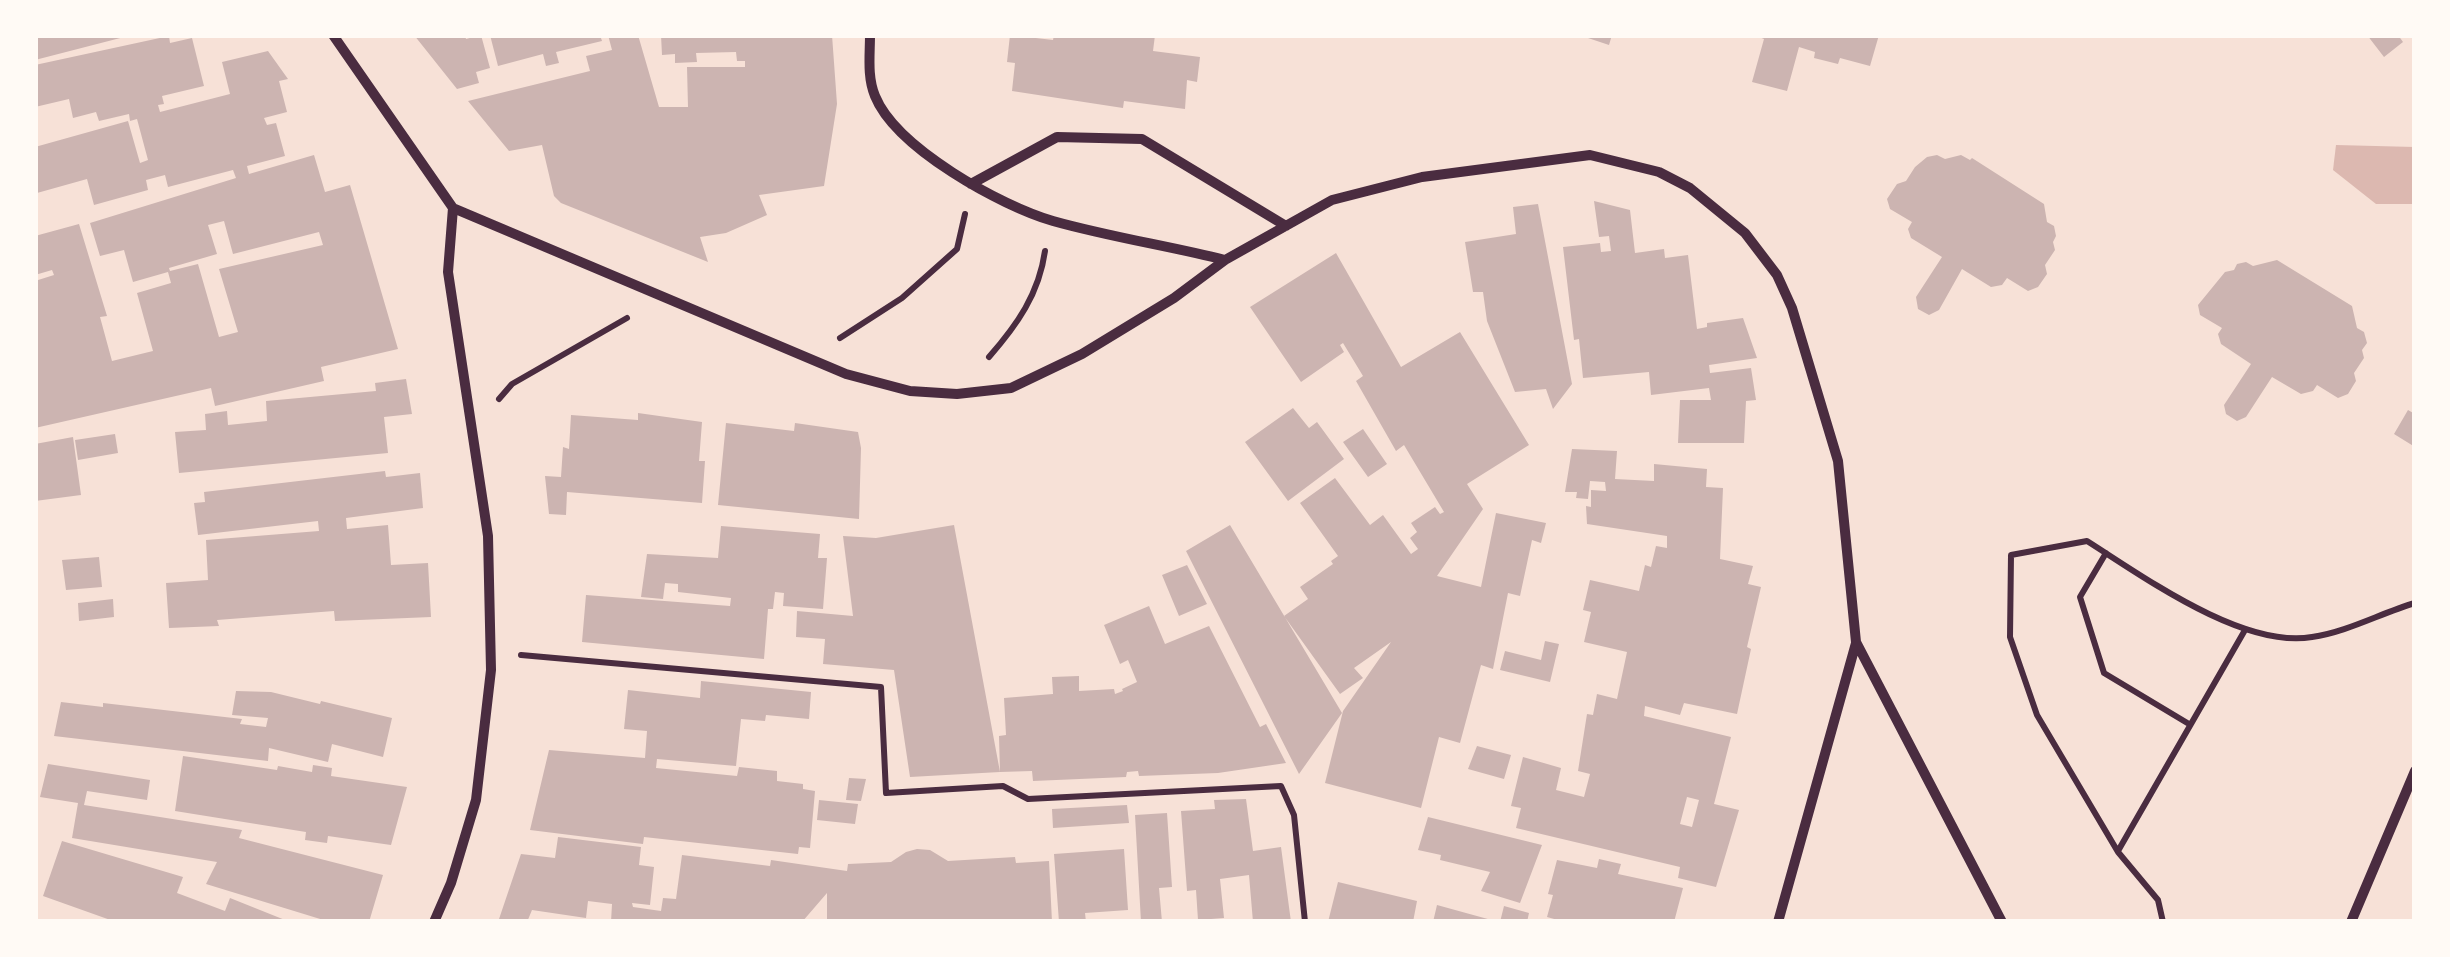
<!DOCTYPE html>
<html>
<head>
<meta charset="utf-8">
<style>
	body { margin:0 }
	#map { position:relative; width:2450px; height:957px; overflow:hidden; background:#f7e1d7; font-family:"Sofia Sans Condensed",sans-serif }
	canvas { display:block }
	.frame { position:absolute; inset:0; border:38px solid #fffaf5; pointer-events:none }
</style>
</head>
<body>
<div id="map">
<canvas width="2450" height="957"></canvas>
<div class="frame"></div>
</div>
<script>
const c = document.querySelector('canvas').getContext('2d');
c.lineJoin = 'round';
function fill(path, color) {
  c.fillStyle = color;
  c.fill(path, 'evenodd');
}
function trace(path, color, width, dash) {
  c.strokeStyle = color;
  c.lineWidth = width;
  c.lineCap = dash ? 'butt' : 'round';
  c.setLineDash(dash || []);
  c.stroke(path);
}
fill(new Path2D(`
	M2336 145 2415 147V204H2376L2333 170Z`), '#dcb8b0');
fill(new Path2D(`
	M35 35H128V36L35 60Z
	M414 35H465L466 39 481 35 490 68 476 72 479 83 457 89Z
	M490 35H600L602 41 556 52 559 63 546 66 543 54 498 66Z
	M608 35H638L659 107H688L687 67H745V61H737L736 52 696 53 697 62 675 63V54L662 55 661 35H832L837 104 824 186 759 195 767 215 726 233 700 237 708 262 561 203 554 196 542 145 509 151 468 101 590 71 586 56 612 50Z
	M1010 35 1053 40 1054 35H1155L1153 51 1200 57 1197 82 1187 80 1185 109 1124 101 1123 108 1012 91 1015 63 1007 62Z
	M1579 35H1612L1609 45Z
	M1754 35H1879L1870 66 1840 58 1838 64 1814 58 1815 52 1799 47 1787 91 1752 82 1764 39Z
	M2367 35H2398L2403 42 2384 57Z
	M169 36 170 43 192 38 204 86 162 96 164 104 158 105 160 112 230 94 222 62 268 51 288 79 279 81 287 112 264 118 267 125 276 123 285 156 247 166 249 174 314 155 325 192 350 185 398 349 321 367 324 381 215 406 211 388 35 428V281L54 275 52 270 35 275V236L79 224 107 316 100 317 112 361 153 351 137 293 171 283 168 272 133 282 124 250 100 256 90 223 236 178 233 170 168 187 165 175 146 180 148 190 94 205 87 179 37 193 35 147 128 121 140 163 148 160 137 119 130 121 129 114 99 121 96 112 73 118 69 99 35 107V65ZM224 221 233 254 319 232 323 245 219 269 238 332 219 337 198 264 170 271 169 268 217 254 208 225Z
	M1937 155 1945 159 1961 155 1970 160 1972 158 2044 204 2047 222 2054 226 2056 236 2053 242 2055 250 2045 265 2047 274 2038 287 2028 291 2007 278 2002 285 1991 287 1962 269 1939 310 1929 315 1918 309 1916 297 1942 257 1911 238 1908 229 1912 222 1890 209 1887 199 1897 184 1906 181 1915 167 1927 157Z
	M1594 201 1630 210 1635 253 1664 249 1665 258 1688 255 1697 329 1707 327V323L1743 318 1757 358 1709 365 1710 373 1751 368 1756 400 1746 401 1744 443H1678L1680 400H1711L1709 388 1651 395 1649 372 1583 378 1579 339 1574 340 1563 247 1600 243 1601 252 1611 251 1609 236 1599 237Z
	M1538 204 1572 384 1553 409 1546 389 1515 392 1487 321 1483 292H1473L1465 242 1516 234 1513 207Z
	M1336 253 1401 367 1460 332 1529 445 1467 484 1483 509 1437 576 1481 587 1496 513 1546 523 1541 543 1532 540 1520 596 1508 593 1493 669 1481 665 1460 743 1439 737 1421 808 1325 783 1343 711 1391 642 1354 668 1363 678 1340 694 1284 616 1308 599 1300 587 1333 564 1331 561 1338 556 1300 503 1335 478 1370 525 1383 515 1411 554 1418 549 1410 538 1417 532 1411 523 1435 507 1440 514 1444 512 1404 445 1396 451 1356 381 1363 376 1343 343 1340 345 1344 352 1301 382 1250 307Z
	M2277 260 2352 306 2357 328 2364 332 2367 343 2362 350 2364 358 2354 373 2356 381 2348 394 2338 398 2317 385 2313 391 2301 394 2272 377 2246 417 2237 421 2226 414 2224 405 2251 364 2221 344 2218 334 2222 328 2200 315 2198 305 2225 272 2234 270 2237 264 2246 262 2253 266Z
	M406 379 412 414 384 417 388 453 179 473 175 432 206 430 205 414 227 411 228 425 267 421 266 401 376 391 375 383Z
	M1293 408 1309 428 1317 422 1344 459 1288 501 1245 442Z
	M2408 410 2415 414V447L2394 434Z
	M638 413 702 422 699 461H705L702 503 567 492 566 515 549 514 545 476 561 477 563 447 569 449 571 415 638 420Z
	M726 423 794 431 795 423 858 432 861 448 859 519 718 505Z
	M1363 429 1387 464 1368 477 1343 442Z
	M115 434 118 453 78 460 75 440Z
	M73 437 81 495 35 501V444Z
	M1572 449 1617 451 1615 479 1654 481V464L1707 469 1706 487 1723 488 1720 559 1753 566 1748 584 1761 587 1747 647 1751 649 1737 714 1684 703 1680 715 1645 706 1644 716 1731 737 1714 804 1739 810 1716 887 1678 878 1680 867 1516 828 1521 808 1511 806 1523 757 1561 768 1556 790 1584 797 1590 774 1578 771 1587 714 1593 715 1597 694 1617 699 1627 652 1584 642 1591 612 1583 610 1590 580 1639 591 1645 565 1651 567 1656 546 1667 548V536L1587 524 1586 506 1591 507V490L1606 491 1605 482 1590 481 1588 499 1576 498 1577 492H1565ZM1687 797 1699 800 1692 827 1680 824Z
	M385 471 386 477 420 473 423 508 346 518 347 529 388 525 391 565 428 563 431 617 335 621 334 611 217 620 219 626 169 628 166 583 208 580 206 540 319 531 318 521 198 535 194 503 205 502 204 492Z
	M954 525 1000 772 910 777 894 670 823 664 825 639 796 637 797 611 853 616 843 536 876 538Z
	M1230 525 1342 713 1299 774 1186 551Z
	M721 526 820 534 818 558H827L823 609 783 606 784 593 775 592 773 609H768L764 659 582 642 586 595 730 606 731 598 678 592V584L665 583 663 599 641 597 647 554 718 558Z
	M99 557 102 587 66 590 62 560Z
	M1187 565 1207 604 1179 616 1162 575Z
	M113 599 114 617 79 621 78 603Z
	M1149 606 1165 644 1209 626 1260 727 1266 724 1286 763 1218 773 1139 776 1138 771 1127 772 1126 777 1033 781 1032 771 1000 772 999 736 1006 735 1004 698 1053 694 1052 677 1079 676V691L1114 689 1115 694 1123 691 1122 689 1137 682 1128 660 1120 664 1104 625Z
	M1545 641 1559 644 1550 682 1500 670 1505 651 1541 660Z
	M701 681 811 692 809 719 766 715 765 721 741 719 736 766 657 759 656 768 737 776 739 767 777 771V781L803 784V789L815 791 810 848 799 847 798 854 644 837 643 844 530 830 549 750 645 758 647 731 624 729 628 690 700 698Z
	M236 691 271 692 320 704 321 701 392 718 383 757 332 744 328 762 269 748 268 761 54 736 61 702 103 707V703L242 719 240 724 266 727 268 718 232 715Z
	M1477 746 1511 755 1504 779 1468 769Z
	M183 756 277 770 278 766 312 772 313 765 332 768 331 776 407 787 391 845 328 836 327 843 305 840 306 832 175 811Z
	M48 764 150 780 147 800 87 791 84 805 242 830 239 838 383 875 369 922H330L206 884 217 862 72 838 78 803 40 797Z
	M849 778 866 779 861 801 846 800Z
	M1246 799 1253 851 1281 847 1291 922H1253L1249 875 1220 879 1224 918 1198 920 1196 890 1187 891 1181 811 1215 809 1214 800Z
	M819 800 858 804 855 824 817 820Z
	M1127 805 1129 823 1053 828 1052 809Z
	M1167 813 1172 887 1159 888 1162 922H1141L1135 815Z
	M1428 817 1542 845 1520 903 1481 891 1490 872 1440 860 1441 855 1418 850Z
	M558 837 641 847 639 865 654 867 650 905 632 903 633 907 661 911 663 898 676 899 682 855 770 866 771 860 847 871 848 864 891 862 906 852 917 849 930 850 948 861 1015 857 1016 863 1049 861 1052 922H827V893L802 922H611L612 904 588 901 586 918 532 910 527 922H498L521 854 555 858Z
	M62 841 183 877 177 893 225 911 230 898 290 922H116L43 896Z
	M1124 849 1128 910 1085 913 1086 922H1059L1054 854Z
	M1599 859 1621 864 1618 874 1683 888 1674 922H1565L1547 917 1553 895 1548 894 1557 860 1597 868Z
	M1338 882 1417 901 1413 922H1328Z
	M1437 905 1495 921V922H1433Z
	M1504 906 1529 913 1527 922H1500Z`), '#ccb4b1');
trace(new Path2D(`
	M840 338 902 298 957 249 965 214
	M989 357C1017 325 1039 294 1045 251
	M499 399 512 384 627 318
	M2106 553 2080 597 2104 673 2189 724
	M521 655 881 687 886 793 1003 786 1028 799 1281 786 1294 815 1305 922
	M2118 851 2245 630
	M2163 922 2158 900 2118 852 2037 715 2010 637 2011 555 2087 541C2144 577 2243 649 2312 637 2347 632 2381 613 2415 603`), '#4a2c40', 6);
trace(new Path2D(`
	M333 35 453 208 846 374 910 391 957 394 1011 388 1082 354 1174 298 1225 260 1332 200 1422 177 1590 155 1659 172 1690 188 1745 233 1777 275 1792 308 1838 461 1856 642 2002 922
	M870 35C870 55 867 77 875 96 896 148 1001 206 1053 221 1110 237 1169 246 1225 260
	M971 184 1057 137 1142 139 1286 226
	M434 922 451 883 476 800 491 670 488 536 448 272 453 208
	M1778 922 1856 643
	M2351 922 2415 771`), '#4a2c40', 10);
</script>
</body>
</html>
